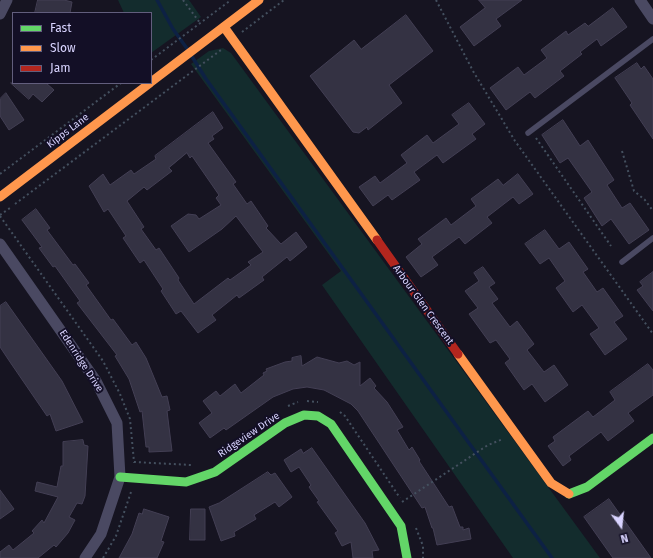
<!DOCTYPE html>
<html>
<head>
<meta charset="utf-8">
<style>
	body { margin:0 }
	#map { position:relative; width:653px; height:558px; overflow:hidden; background:#161421; font-family:"Fira Sans",sans-serif }
	canvas { display:block }
	.legend { position:absolute; left:12px; top:12px; width:140px; height:72px; box-sizing:border-box; background:#130f26; border:1px solid #625e7d; margin:0; padding:5px 7px; list-style:none; font-size:12px; color:#d9d4ff }
	.legend li { display:flex; align-items:center; gap:8px; height:20px }
	.legend b { width:20px; border:1px solid #625e7d }
	.north { position:absolute; left:601px; top:506px; width:40px; height:40px; -webkit-text-stroke:3px #130f26; paint-order:stroke; rotate:165deg; font-size:11px; font-weight:700; line-height:16px; text-align:center; color:#d9d4ff }
	.north::after { content:''; display:block; margin:auto; width:14px; height:18px; background:#d9d4ff; clip-path:polygon(50% 0,100% 100%,50% 72%,0 100%) }
</style>
</head>
<body>
<div id="map">
<canvas width="653" height="558"></canvas>
<ul class="legend">
<li><b style="height:5px;background:#63d668"></b>Fast</li>
<li><b style="height:5px;background:#ff974d"></b>Slow</li>
<li><b style="height:5px;background:#b3261e"></b>Jam</li>
</ul>
<div class="north">N</div>
</div>
<script>
const c = document.querySelector('canvas').getContext('2d');
c.lineJoin = 'round';
function fill(path, color) {
  c.fillStyle = color;
  c.fill(path, 'evenodd');
}
function trace(path, color, width, dash) {
  c.strokeStyle = color;
  c.lineWidth = width;
  c.lineCap = dash ? 'butt' : 'round';
  c.setLineDash(dash || []);
  c.stroke(path);
}
function write(font, color, halo, rows, align = 'center') {
  c.font = font + ' "Fira Sans",sans-serif';
  c.lineWidth = 4;
  c.setLineDash([]);
  c.textBaseline = 'middle';
  c.strokeStyle = halo;
  c.fillStyle = color;
  for (const [text, x, y, turn = 0] of rows) {
    c.save();
    c.translate(x, y);
    c.rotate((+turn || 0) * Math.PI / 180);
    c.textAlign = isNaN(turn) ? turn : align;
    if (halo) c.strokeText(text, 0, 0);
    c.fillText(text, 0, 0);
    c.restore();
  }
}
fill(new Path2D(`
	M118 0H189L201 17 151 53V13H124Z
	M223 48 231 53 600 558H513L322 285 341 271 191 64 209 51Z`), '#132c2d');
trace(new Path2D(`
	M157 0 173 29 188 50
	M191 55 206 79 552 558`), '#0d2144', 3.5);
const building = new Path2D(`
	M38 0H64L72 2 70 13H35Z
	M479 0H522L496 19 501 26 474 46 460 27 485 8Z
	M613 8 627 27 601 46 597 39 580 52 582 54 560 71 564 76 535 98 530 92 506 110 490 88 518 67 524 75 547 58 541 50 566 31 568 35 585 23 588 26Z
	M406 15 433 51 389 85 402 103 368 130 367 127 359 133 353 132 310 76 354 40 361 49Z
	M637 63 641 69 644 66 653 79V139L630 105 632 103 615 78Z
	M11 83H46L54 90 42 102 33 94 29 99Z
	M6 93 24 120 9 130 0 116V99Z
	M469 103 485 124 472 134 476 139 443 163 437 155 414 172 420 180 392 200 388 195 373 206 359 187 375 176 380 183 407 163 401 155 427 135 433 143 459 124 452 115Z
	M213 112 223 128 212 136 214 139 208 143 236 182 233 184 247 204 251 201 268 226 266 228 281 244 296 232 307 247 290 261 287 257 262 277 264 280 239 298 237 295 212 315 216 320 198 333 181 311 176 314 161 291 163 289 144 260 140 263 123 238 126 236 108 209 104 212 89 186 103 174 110 185 131 170 134 174 156 159 155 156ZM187 153 190 158 192 156 219 195 216 198 221 205 199 219 196 215 188 214 171 226 189 252 222 229 236 216 263 252 248 262 251 265 230 280 228 278 194 304 178 280 179 278 159 248 156 250 141 229 144 227 127 201 144 187 147 190 172 171 169 168Z
	M563 120 580 146 588 140 614 180 607 185 622 208 630 203 649 230 629 244 611 219 602 226 584 198 592 192 568 158 560 163 542 135Z
	M518 174 533 194 519 204 513 197 487 217 492 223 465 244 459 237 432 257 438 265 421 277 406 257 422 244 418 239 446 218 451 225 476 206 471 199 498 179 503 185Z
	M36 209 50 228 47 230 73 265 75 264 89 283 86 285 111 320 113 319 132 345 136 342 146 358 162 397 167 396 170 410 167 411 172 451 149 452V447H146L142 411 140 412 129 379 115 356 117 355 77 303 80 301 55 266 53 267 39 248 42 247 22 220Z
	M545 230 559 249 569 242 588 269 583 272 597 292 603 288 623 316 614 322 627 339 605 355 590 334 599 328 582 305 573 312 556 288 565 281 549 258 540 264 525 244Z
	M483 267 495 283 489 287 498 299 492 303 510 327 517 321 534 344 527 350 544 372 554 365 568 385 545 402 532 384 524 390 505 363 510 359 496 340 490 343 469 314 478 308 465 291 479 281 474 273Z
	M653 272V311L637 290 643 286 640 282Z
	M6 302 62 381 83 422 56 431 50 414 47 416 10 362 0 347V306Z
	M301 356 302 366 317 357 339 363 347 361 354 365 360 362V386L370 378 376 386 374 388 387 402 403 427 397 430 409 450 412 447 420 460 419 461 436 487 449 507 452 506 460 527H463V530L469 528 471 539 437 545 433 528H432L425 507 422 508 358 411 351 404 324 390 307 387 293 389 273 397 226 430 224 428 210 438 199 423 212 413 203 401 216 391 220 396 235 384 241 393 264 375 263 373 267 371 266 369 285 362 292 361V358Z
	M648 364 653 370V395L628 413 634 421 608 441 601 432 569 456 571 460 563 466 548 446 555 441 553 437 588 411 593 417 615 400 610 392Z
	M83 440 84 445 88 446 85 496 82 504 77 503 69 517 75 520 68 533 56 547 54 545 38 558H0V552L9 545 13 550 34 533 32 531 42 520 44 523 58 497 35 491 37 482 57 487 61 466H63V442Z
	M312 448 365 523 379 550 372 551 373 558H353L351 542 342 546 335 533 338 531 317 502 319 501 309 487 311 485 299 467 291 472 284 460 301 449 303 453Z
	M268 472 271 475 275 473 292 497 279 507 275 502 254 515 256 519 234 532 235 536 221 541 209 507 219 503Z
	M0 490 14 509 0 519Z
	M609 499 651 558H613L584 517Z
	M144 509 169 517 161 541 164 542 157 558H119L132 534 139 513 142 514Z
	M191 509H205V540H190Z`);
fill(building, '#343243');
trace(building, '#433f54', 1);
trace(new Path2D(`
	M183 0 200 23
	M436 0 473 71 515 141 653 334
	M242 32 284 0
	M151 60 231 0
	M536 138 611 246
	M622 151 634 191 645 200 653 211
	M0 174 121 83
	M15 204 221 50
	M0 215 10 208
	M0 216 103 361 120 394 130 419 134 462 191 465
	M307 401 318 402
	M288 406 298 402
	M340 412 345 416 400 498
	M402 502 488 445 503 439
	M416 528 423 546V558
	M103 558 116 536 131 492`), '#44505f', 2, [2, 3]);
trace(new Path2D(`
	M528 133 653 39
	M622 262 653 238`), '#4a4962', 5.5);
trace(new Path2D(`
	M640 0 653 19
	M0 14 7 0
	M0 244 96 381 117 423 120 477 101 534 85 558`), '#4a4962', 11);
trace(new Path2D(`
	M120 477 186 482 215 472 285 423 304 415 318 416 331 424 401 526 407 558
	M569 494 587 487 653 438`), '#63d668', 9);
trace(new Path2D(`
	M224 27 377 240
	M151 82 259 0
	M0 197 150 83
	M458 354 551 483 569 494`), '#ff974d', 9);
trace(new Path2D(`
	M377 240 458 354`), '#b3261e', 9);
write('10px', '#d9d4ff', '#130f26', [
	["Kipps Lane",68,131,-37],
	["Arbour Glen Crescent",423,305,54],
	["Edenridge Drive",81,361,57],
	["Ridgeview Drive",249,435,-34]
]);
</script>
</body>
</html>
